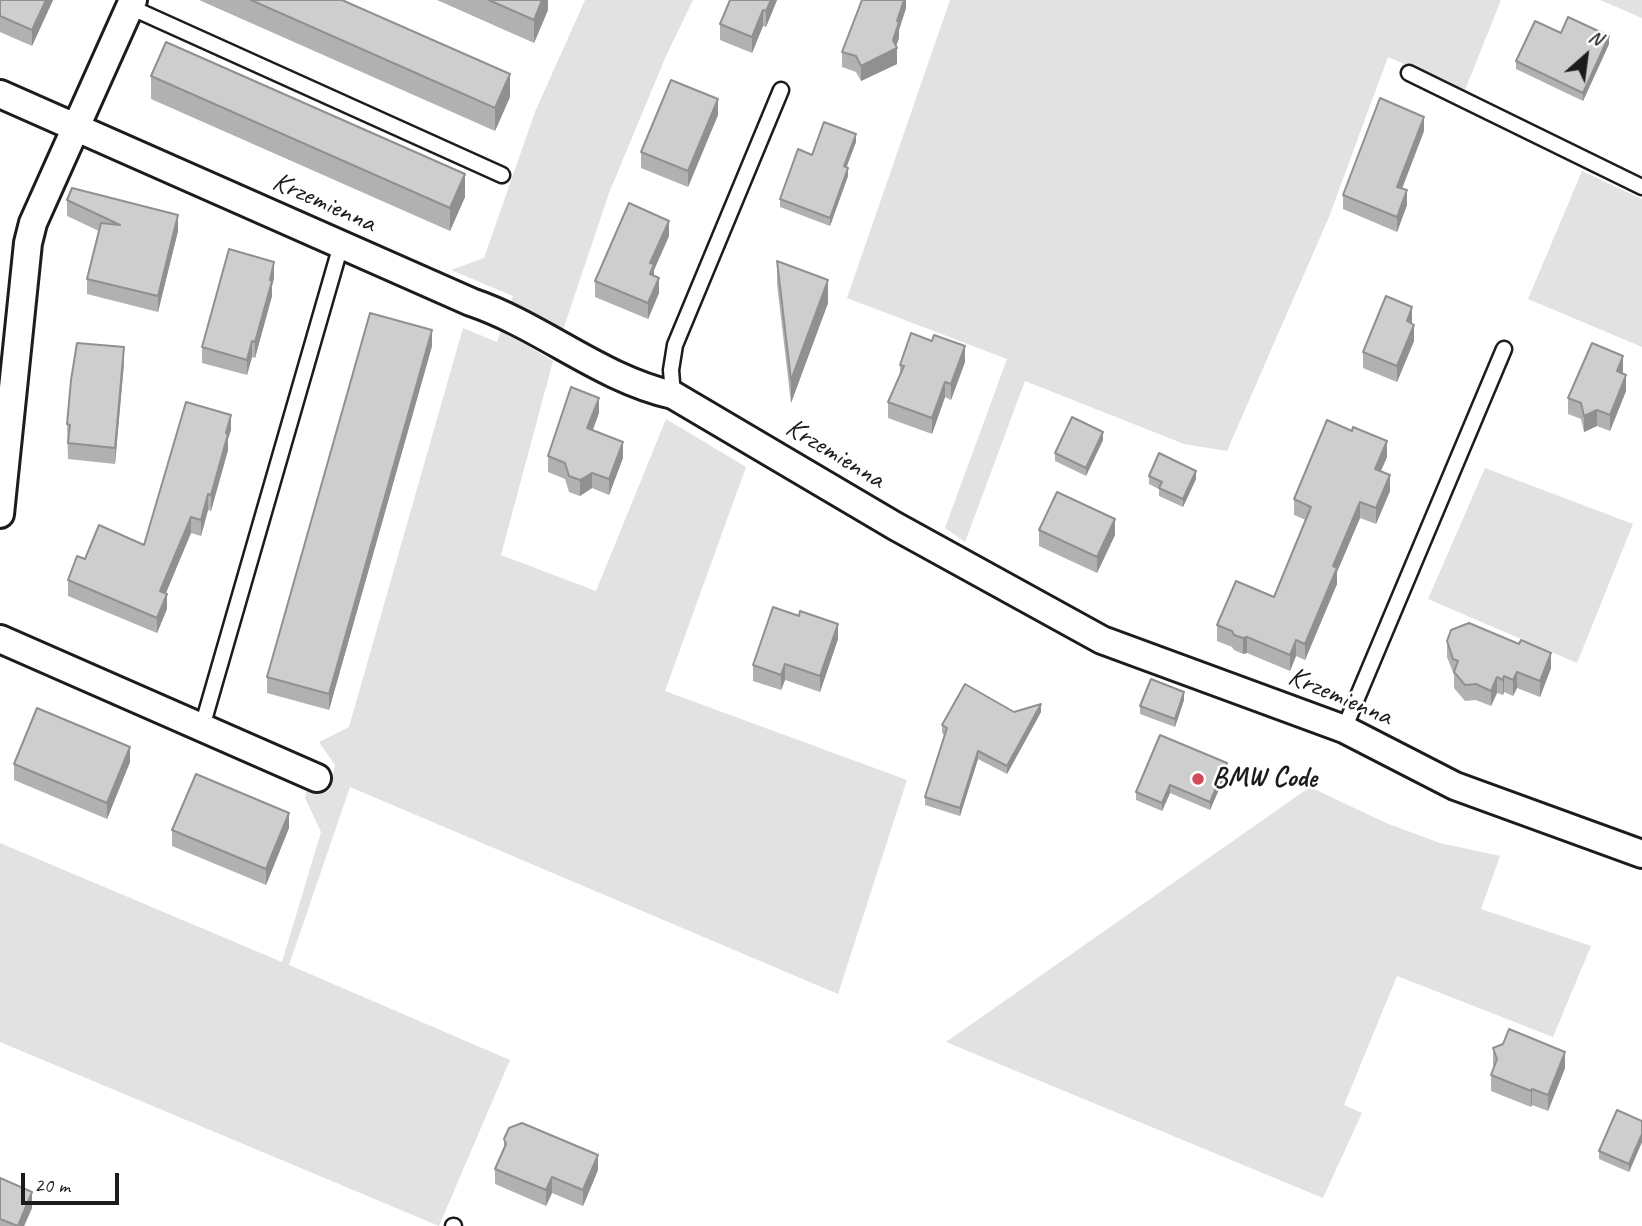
<!DOCTYPE html>
<html>
<head>
<meta charset="utf-8">
<style>
	body { margin:0 }
	#map { position:relative; width:1642px; height:1226px; overflow:hidden; background:#fff; font-family:Caveat,sans-serif }
	canvas { display:block }
	.north { position:absolute; left:1551px; top:21px; width:70px; height:70px; -webkit-text-stroke:5px #fff; paint-order:stroke; rotate:28deg; font-size:19px; font-weight:700; line-height:28px; text-align:center; color:#1c1c1c }
	.north::after { content:''; display:block; margin:auto; width:24px; height:32px; background:#1c1c1c; clip-path:polygon(50% 0,100% 100%,50% 72%,0 100%) }
	.scale { position:absolute; left:21px; top:1173px; width:98px; height:32px; box-sizing:border-box; border:4px solid #1c1c1c; border-top:0; padding-left:9px; font-size:21px; line-height:24px; white-space:nowrap; color:#1c1c1c; -webkit-text-stroke:5px #fff; paint-order:stroke }
</style>
</head>
<body>
<div id="map">
<canvas width="1642" height="1226"></canvas>
<div class="north">N</div>
<div class="scale">20 m</div>
</div>
<script>
const c = document.querySelector('canvas').getContext('2d');
c.lineJoin = 'round';
function fill(path, color) {
  c.fillStyle = color;
  c.fill(path, 'evenodd');
}
function trace(path, color, width, dash) {
  c.strokeStyle = color;
  c.lineWidth = width;
  c.lineCap = dash ? 'butt' : 'round';
  c.setLineDash(dash || []);
  c.stroke(path);
}
function write(font, color, halo, rows, align = 'center') {
  c.font = font + ' Caveat,sans-serif';
  c.lineWidth = 5;
  c.setLineDash([]);
  c.textBaseline = 'middle';
  c.strokeStyle = halo;
  c.fillStyle = color;
  for (const [text, x, y, turn = 0] of rows) {
    c.save();
    c.translate(x, y);
    c.rotate((+turn || 0) * Math.PI / 180);
    c.textAlign = isNaN(turn) ? turn : align;
    if (halo) c.strokeText(text, 0, 0);
    c.fillText(text, 0, 0);
    c.restore();
  }
}
fill(new Path2D(`
	M585 0H693L666 56 609 193 562 333 509 307 513 296 451 270 484 258 535 112Z
	M950 0H1501L1465 90 1388 57 1329 217 1227 451 1184 444 1025 381 965 542 945 528 1007 359 847 298Z
	M1600 0H1642V18Z
	M1582 171 1642 199V347L1528 299Z
	M463 328 497 342 501 330 553 361 501 555 596 591 666 419 746 467 665 691 907 780 838 994 350 787 289 965 510 1060 439 1226 0 1042V843L282 962 321 832 305 798 309 782 328 792 335 765 319 742 349 727Z
	M1485 468 1633 524 1577 663 1428 599Z
	M1310 787 1386 823 1440 843 1500 856 1481 909 1591 946 1553 1037 1397 976 1344 1105 1362 1113 1323 1198 946 1042Z`), '#e2e2e2');
const lane = new Path2D(`
	M130 7 502 175
	M1409 73 1642 187
	M673 395 671 370 675 345 781 90
	M202 727 341 245
	M1344 729 1504 349
	M453 1226H454`);
const street = new Path2D(`
	M0 94 471 302C542 326 599 378 673 395L895 526 1102 640 1344 729 1455 786 1642 854
	M0 514 28 243 33 223 133 0
	M0 639 317 778`);
trace(lane, '#1c1c1c', 19);
trace(street, '#1c1c1c', 32);
trace(lane, '#fff', 14);
trace(street, '#fff', 26);
fill(new Path2D(`
	M0 0H53L32 46 0 32Z
	M199 0H342L510 97 495 131Z
	M437 0H548V10L534 43Z
	M777 0 766 27 763 26 752 53 720 40V24Z
	M906 0V8L899 30V38L896 46 897 64 861 81 856 72 842 67V52Z
	M1561 33 1609 44 1583 101 1516 69V61Z
	M151 76 465 197 450 231 151 99Z
	M718 115 688 187 641 168V152Z
	M1424 131 1402 189 1407 205 1397 232 1343 209V195Z
	M856 142 846 167 848 176 830 226 780 207V199L812 155Z
	M67 200 178 231 158 312 87 294V279L99 231 67 216Z
	M669 236 654 270V275L659 293 648 319 595 297V281Z
	M777 261 828 303 791 403 777 284Z
	M274 278 272 286V296L255 358 252 357 247 375 202 363V347Z
	M1412 324 1414 341 1397 382 1363 368V352Z
	M432 346 329 710 267 693V677Z
	M965 362 951 400 945 397 932 434 888 418V402L900 376V365Z
	M124 363 115 464 68 459 67 424Z
	M1623 371 1622 374 1626 391 1610 431 1597 426 1584 432 1581 419 1568 414V398Z
	M599 413 593 430 623 458 609 495 592 488 580 496 569 492 565 479 548 472V456Z
	M231 430 228 439V450L211 511 208 510 201 536 191 533 166 593 167 609 157 633 68 596V580L85 559 144 545Z
	M1103 440 1086 476 1055 461V453Z
	M1387 457 1381 471 1390 491 1376 524 1360 518 1337 572V584L1305 660 1296 656 1290 671 1247 653 1243 654 1234 650 1232 647 1217 641V625L1274 597 1306 520 1294 515V499Z
	M1149 476 1196 479 1183 507 1159 496V489L1149 484Z
	M1039 530 1115 535 1097 573 1039 546Z
	M838 639 820 692 785 680 781 690 753 681V665Z
	M1447 641 1551 668 1540 697 1517 688 1513 696 1504 692 1503 695 1497 693 1491 706 1476 700 1465 701 1454 688V675L1447 657Z
	M1184 700 1175 727 1140 714V706Z
	M1014 712H1041L1007 774 978 759 960 816 925 805V797L944 735 942 733V725Z
	M130 762 107 819 14 780V764Z
	M1227 771 1210 810 1170 793 1162 811 1136 800V792Z
	M289 828 266 885 172 846V830Z
	M1493 1048 1565 1068 1548 1111 1532 1105 1531 1107 1491 1091V1075L1494 1067 1493 1064Z
	M1642 1121V1142L1629 1172 1599 1159V1151Z
	M504 1139 598 1170 583 1206 552 1193 546 1206 495 1184V1169L504 1148Z
	M0 1178 32 1208 24 1226H0Z`), '#b1b1b1');
fill(new Path2D(`
	M46 0H53L32 46V30Z
	M542 0H548V10L534 43V20Z
	M771 0H777L766 27V11Z
	M904 0H906V8L899 30V38L895 49 897 48V64L861 81V66L893 40 897 21Z
	M763 10V26L752 53V37Z
	M1609 36V44L1583 101V93Z
	M510 74V97L495 131V108Z
	M718 99V115L688 187V171Z
	M1424 117V131L1397 201V187Z
	M856 134V142L844 174V166Z
	M848 168V176L830 226V218Z
	M465 174V197L450 231V208Z
	M1407 190V205L1397 232V217Z
	M178 215V231L158 312V296Z
	M669 221V236L654 270V280L650 289V263Z
	M274 262V278L272 286V296L255 358V342Z
	M659 278V293L648 319V303Z
	M828 280V303L791 403V380Z
	M1412 307V323L1407 337V321Z
	M1414 325V341L1397 382V366Z
	M432 330V346L329 710V694Z
	M252 341V357L247 375V360Z
	M965 346V362L951 400V384Z
	M124 347V363L115 464V448Z
	M1623 356V371L1617 387V371Z
	M1626 375V391L1610 431V415Z
	M945 382V397L932 434V418Z
	M599 398V413L587 444V428Z
	M1597 410V426L1584 432V416Z
	M231 415V430L228 439V450L211 511V495Z
	M1103 432V440L1086 476V468Z
	M1387 441V457L1375 484V469Z
	M623 442V458L609 495V479Z
	M1196 471V479L1183 507V499Z
	M592 473V488L580 496V480Z
	M1390 475V491L1376 524V508Z
	M208 494V510L201 536V520Z
	M1360 502V518L1337 572V584L1305 660V644L1333 566Z
	M191 517V533L160 607V591Z
	M1115 519V535L1097 573V557Z
	M167 594V609L157 633V618Z
	M838 624V639L820 692V676Z
	M1247 637V653L1243 654V638Z
	M1296 640V656L1290 671V655Z
	M1551 653V668L1540 697V681Z
	M785 664V680L781 690V675Z
	M1517 672V688L1513 696V680Z
	M1504 676V692L1503 695V680Z
	M1497 677V693L1491 706V691Z
	M1184 692V700L1175 727V719Z
	M1041 704V712L1007 774V766Z
	M130 747V762L107 819V803Z
	M978 751V759L960 816V808Z
	M1227 763V771L1210 810V802Z
	M1170 785V793L1162 811V803Z
	M289 813V828L266 885V869Z
	M1565 1052V1068L1548 1111V1095Z
	M1532 1089V1105L1531 1107V1091Z
	M1642 1134V1142L1629 1172V1164Z
	M598 1155V1170L583 1206V1190Z
	M552 1177V1193L546 1206V1190Z
	M32 1192V1208L24 1226H18Z`), '#909090');
const building = new Path2D(`
	M0 0H46L32 30 0 16Z
	M251 0H342L510 74 495 108Z
	M489 0H542L534 20Z
	M730 0H771L766 11 763 10 752 37 720 24Z
	M862 0H904L897 21 899 22 893 40 897 48 861 66 856 56 842 52Z
	M1568 17 1609 36 1583 93 1516 61 1535 21 1561 33Z
	M166 42 465 174 450 208 151 76Z
	M671 80 718 99 688 171 641 152Z
	M1380 98 1424 117 1397 187 1407 190 1397 217 1343 195Z
	M824 122 856 134 844 166 848 168 830 218 780 199 798 149 812 155Z
	M72 188 178 215 158 296 87 279 101 223 120 225 67 200Z
	M629 203 669 221 650 263 654 264 650 274 659 278 648 303 595 281Z
	M229 249 274 262 270 280 272 281 255 342 252 341 247 360 202 347Z
	M777 261 828 280 791 380Z
	M1386 296 1412 307 1407 321 1414 325 1397 366 1363 352Z
	M370 313 432 330 329 694 267 677Z
	M911 333 932 341 934 335 965 346 951 384 945 382 932 418 888 402 904 366 900 365Z
	M77 343 124 347 115 448 68 443 70 425 67 424 71 380Z
	M1592 343 1623 356 1617 371 1626 375 1610 415 1597 410 1584 416 1581 403 1568 398Z
	M571 387 599 398 587 428 623 442 609 479 592 473 580 480 569 476 565 463 548 456Z
	M186 402 231 415 226 433 228 434 211 495 208 494 201 520 191 517 160 591 167 594 157 618 68 580 77 556 85 559 99 525 144 545Z
	M1072 417 1103 432 1086 468 1055 453Z
	M1327 420 1352 431 1353 427 1387 441 1375 469 1390 475 1376 508 1360 502 1333 566 1337 568 1305 644 1296 640 1290 655 1247 637 1243 638 1234 635 1232 631 1217 625 1236 581 1274 597 1311 507 1294 499Z
	M1159 453 1196 471 1183 499 1159 488 1162 482 1149 476Z
	M1057 492 1115 519 1097 557 1039 530Z
	M773 607 799 616 800 611 838 624 820 676 785 664 781 675 753 665Z
	M1469 623 1519 644 1521 640 1551 653 1540 681 1517 672 1513 680 1504 676 1503 680 1497 677 1491 691 1476 684 1465 685 1454 672 1458 661 1453 659 1447 641 1451 630Z
	M1151 679 1184 692 1175 719 1140 706Z
	M965 684 1014 712 1041 704 1007 766 978 751 960 808 925 797 947 728 942 725Z
	M37 708 130 747 107 803 14 764Z
	M1160 735 1227 763 1210 802 1170 785 1162 803 1136 792Z
	M196 774 289 813 266 869 172 830Z
	M1509 1029 1565 1052 1548 1095 1532 1089 1531 1091 1491 1075 1497 1059 1493 1048 1503 1044Z
	M1617 1110 1642 1121V1134L1629 1164 1599 1151Z
	M522 1123 598 1155 583 1190 552 1177 546 1190 495 1169 506 1144 504 1139 509 1128Z
	M0 1178 32 1192 18 1226 0 1219Z`);
fill(building, '#cecece');
trace(building, '#909090', 2);
for (const [x, y, r, color] of [
	[1198,779,7,"#d1495b"]
]) {
  const dot = new Path2D();
  dot.arc(x, y, r, 0, 2 * Math.PI);
  c.fillStyle = color;
  c.fill(dot);
  trace(dot, '#fff', 2.5);
}
write('28px', '#1c1c1c', '#fff', [
	["Krzemienna",324,203,24],
	["Krzemienna",835,454,31],
	["Krzemienna",1340,697,23]
]);
write('bold 28px', '#1c1c1c', '#fff', [
	["BMW Code",1212,779]
], 'left');
</script>
</body>
</html>
